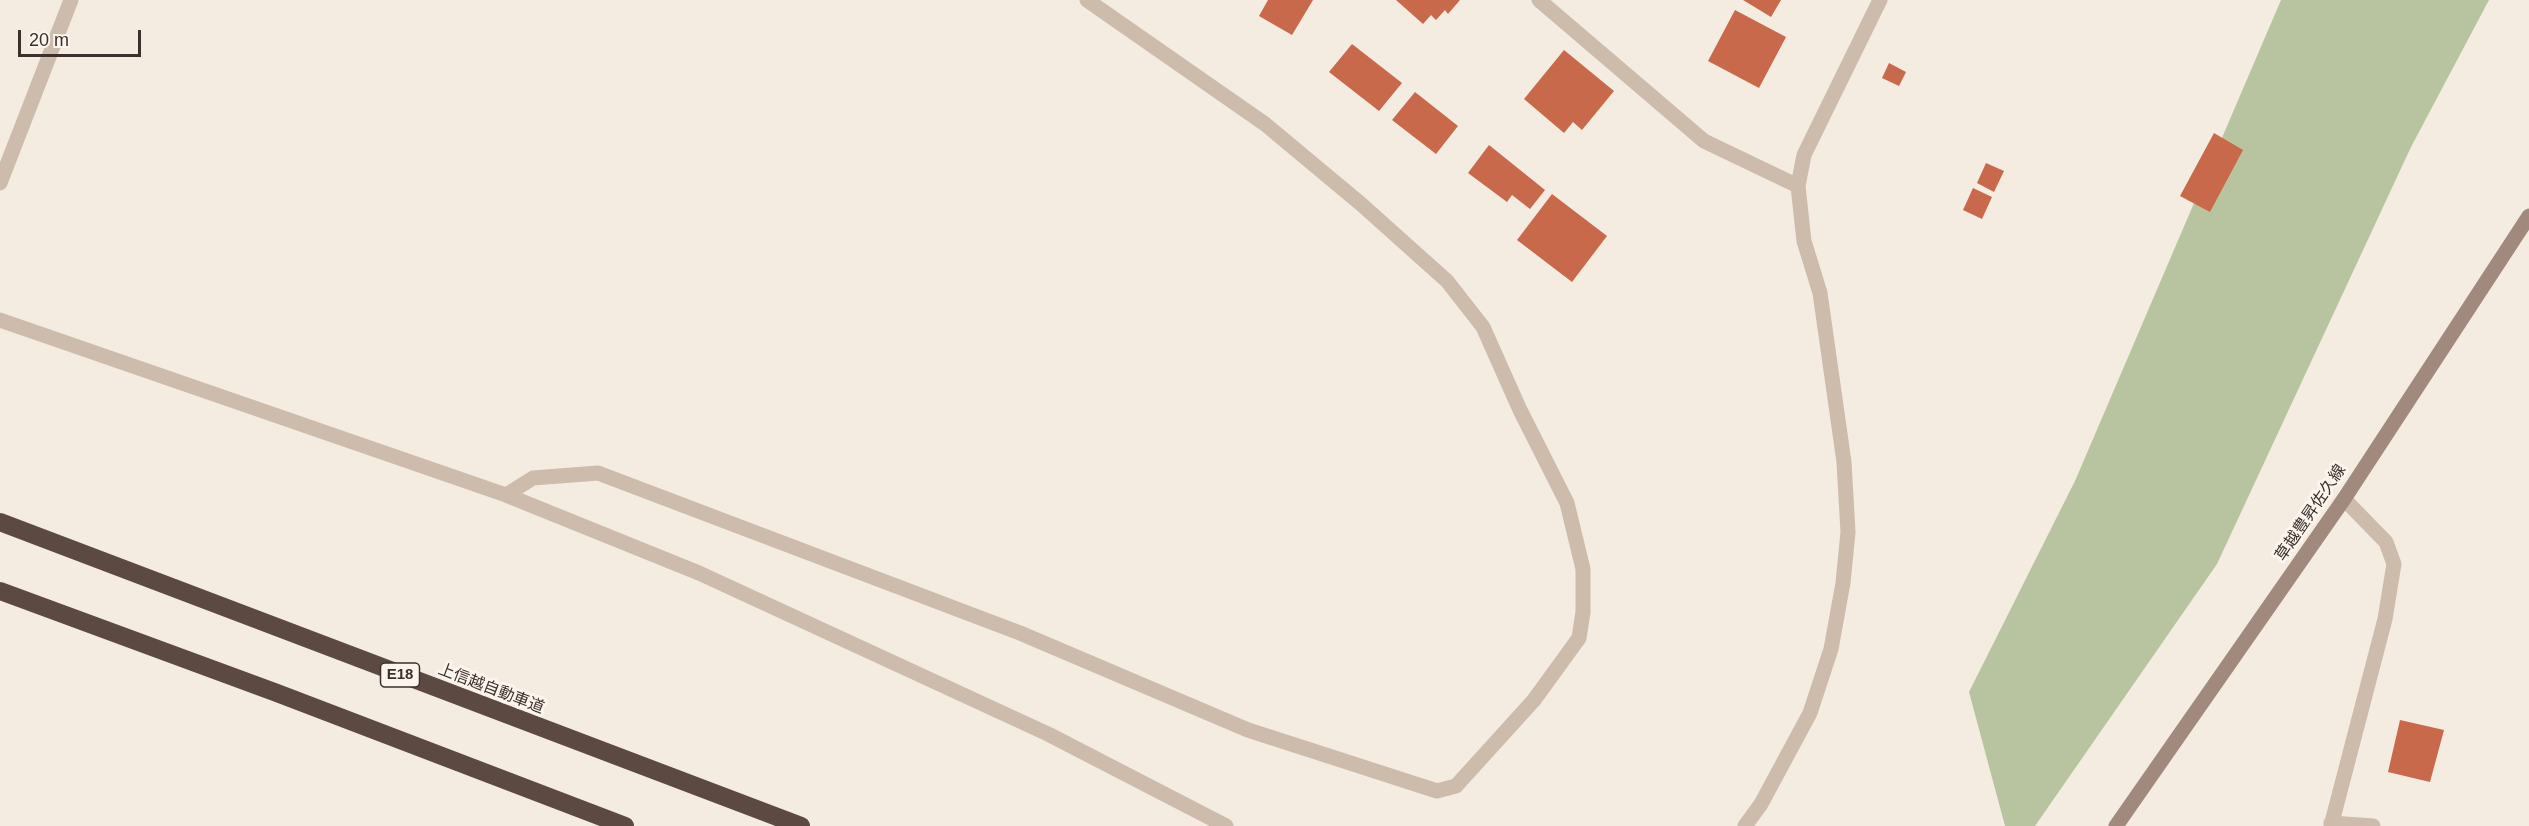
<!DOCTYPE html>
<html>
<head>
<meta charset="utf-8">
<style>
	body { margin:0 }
	#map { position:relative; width:2529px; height:826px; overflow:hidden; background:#f4ebe1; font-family:Helvetica,sans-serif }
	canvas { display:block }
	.scale { position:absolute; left:18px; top:30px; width:123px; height:27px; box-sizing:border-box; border:3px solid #3b302b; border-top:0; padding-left:8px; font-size:18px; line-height:21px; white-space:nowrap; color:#3b302b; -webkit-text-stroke:4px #fbf5ee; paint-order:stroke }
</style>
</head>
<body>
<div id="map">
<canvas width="2529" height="826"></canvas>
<div class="scale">20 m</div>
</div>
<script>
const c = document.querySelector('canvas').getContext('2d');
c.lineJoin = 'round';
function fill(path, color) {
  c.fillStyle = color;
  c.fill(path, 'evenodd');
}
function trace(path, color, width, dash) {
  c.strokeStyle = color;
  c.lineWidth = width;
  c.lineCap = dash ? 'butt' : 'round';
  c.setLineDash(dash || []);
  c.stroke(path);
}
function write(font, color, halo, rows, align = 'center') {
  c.font = font + ' Helvetica,"Noto Sans JP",sans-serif';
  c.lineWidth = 6;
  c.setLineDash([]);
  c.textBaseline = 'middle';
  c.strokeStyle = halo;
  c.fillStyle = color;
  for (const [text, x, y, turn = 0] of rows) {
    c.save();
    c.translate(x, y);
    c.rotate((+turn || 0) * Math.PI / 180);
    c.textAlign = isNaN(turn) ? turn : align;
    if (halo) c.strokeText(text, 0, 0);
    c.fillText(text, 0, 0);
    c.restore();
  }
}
fill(new Path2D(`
	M2281 0H2489L2411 147 2217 564 2035 826H2005L1969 692 2075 481Z`), '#b8c4a0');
fill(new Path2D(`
	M1268 0H1313L1292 35 1259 16Z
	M1396 0H1460L1448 14 1445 10 1436 20 1431 15 1423 24Z
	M1743 0H1781L1771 17Z
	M1735 10 1786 37 1759 88 1708 61Z
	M1352 44 1402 83 1379 111 1329 72Z
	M1564 50 1614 91 1582 130 1573 122 1564 133 1524 99Z
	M1889 63 1906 72 1899 86 1882 78Z
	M1415 92 1458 126 1436 154 1392 120Z
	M2214 133 2243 150 2210 212 2180 196Z
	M1489 145 1545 190 1530 209 1512 195 1507 202 1468 173Z
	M1986 163 2004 171 1994 192 1977 183Z
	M1973 188 1992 197 1982 219 1963 210Z
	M1552 194 1607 236 1572 282 1517 240Z
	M2400 720 2444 730 2430 782 2388 772Z`), '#c8694b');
trace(new Path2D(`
	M1539 0 1704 141 1798 186
	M0 183 71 0
	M0 320 506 495 699 573 1048 734 1226 826
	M506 495 533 478 598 473 1020 633 1248 730 1437 791 1456 786 1534 700 1579 638 1583 612V569L1567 503 1520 410 1483 327 1447 281 1361 204 1265 124 1087 0
	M2331 823 2373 826
	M1745 826 1761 804 1810 713 1831 649 1843 583 1848 532 1844 462 1820 293 1804 241 1798 186 1804 155 1880 0
	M2331 826 2385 619 2394 564 2386 542 2344 499`), '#cdbbac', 15);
trace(new Path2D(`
	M2116 826 2344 499 2529 216`), '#a18a7d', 15);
trace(new Path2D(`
	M0 522 801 826
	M0 591 277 693 625 826`), '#5c4a42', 18);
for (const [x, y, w] of [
	[400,675,39]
]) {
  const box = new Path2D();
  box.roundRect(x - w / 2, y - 12, w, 24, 4.5);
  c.fillStyle = '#fbf5ee';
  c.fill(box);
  trace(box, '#3b302b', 1.5);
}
write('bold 15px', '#3b302b', null, [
	["E18",400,675]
]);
write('16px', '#3b302b', '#fbf5ee', [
	["草越豊昇佐久線",2311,513,-56],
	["上信越自動車道",491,689,21]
]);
</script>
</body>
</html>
